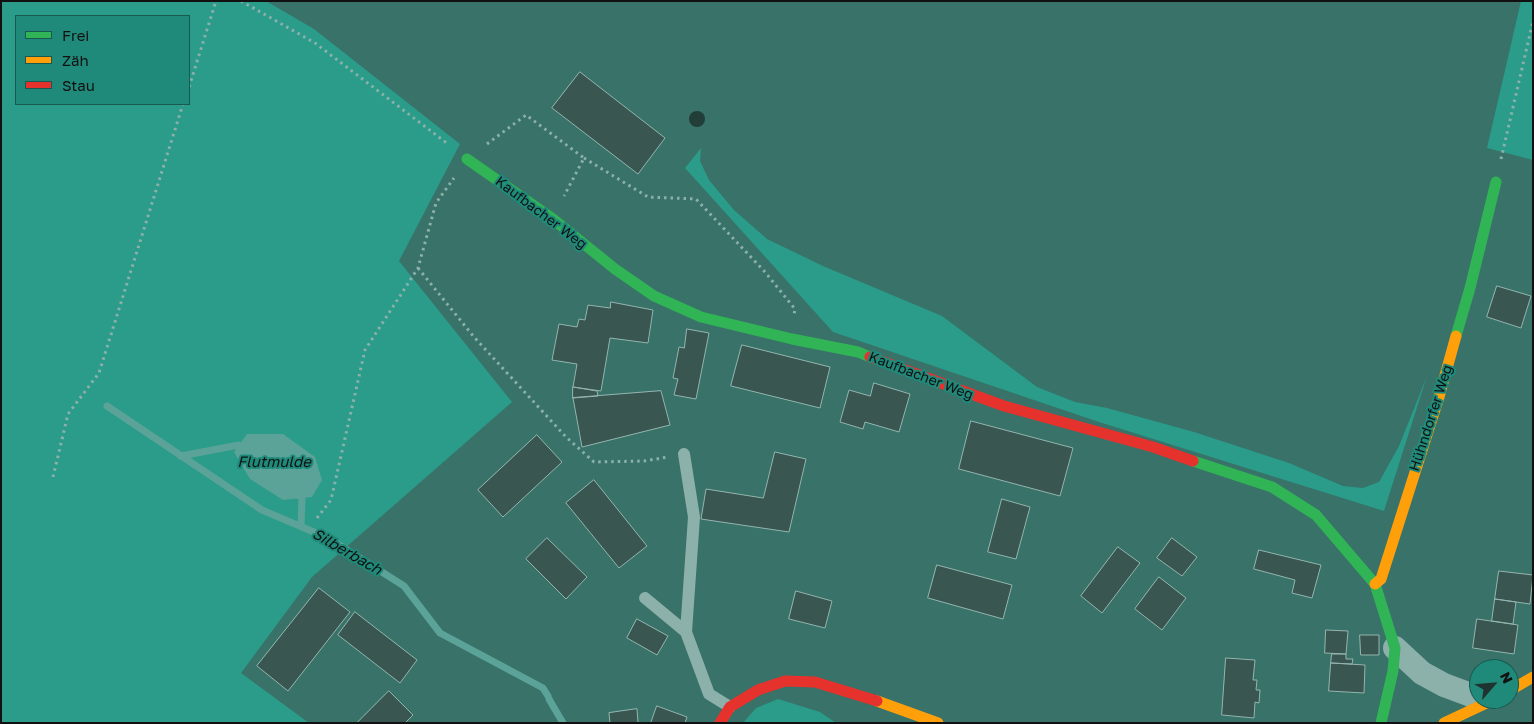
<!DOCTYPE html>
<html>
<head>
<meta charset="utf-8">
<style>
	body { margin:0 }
	#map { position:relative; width:1534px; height:724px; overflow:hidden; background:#387269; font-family:"Golos Text",sans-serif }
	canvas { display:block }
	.frame { position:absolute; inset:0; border:2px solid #111; pointer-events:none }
	.legend { position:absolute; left:15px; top:15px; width:175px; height:90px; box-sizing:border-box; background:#1f8a7a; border:1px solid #195a50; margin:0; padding:6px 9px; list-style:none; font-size:15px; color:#111 }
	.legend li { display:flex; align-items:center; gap:10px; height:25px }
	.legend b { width:25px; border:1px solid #195a50 }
	.north { position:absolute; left:1469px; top:659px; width:50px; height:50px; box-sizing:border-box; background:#1f8a7a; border:1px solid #195a50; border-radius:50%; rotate:63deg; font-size:14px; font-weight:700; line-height:20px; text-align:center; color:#111 }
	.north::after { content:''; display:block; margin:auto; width:18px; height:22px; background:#1f3330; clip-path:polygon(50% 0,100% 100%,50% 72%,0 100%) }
</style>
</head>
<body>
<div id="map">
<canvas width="1534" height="724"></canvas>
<div class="frame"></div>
<ul class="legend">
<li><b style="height:6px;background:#30b455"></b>Frei</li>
<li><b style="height:6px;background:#ff9f0a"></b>Zäh</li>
<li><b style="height:6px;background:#e5322d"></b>Stau</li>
</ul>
<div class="north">N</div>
</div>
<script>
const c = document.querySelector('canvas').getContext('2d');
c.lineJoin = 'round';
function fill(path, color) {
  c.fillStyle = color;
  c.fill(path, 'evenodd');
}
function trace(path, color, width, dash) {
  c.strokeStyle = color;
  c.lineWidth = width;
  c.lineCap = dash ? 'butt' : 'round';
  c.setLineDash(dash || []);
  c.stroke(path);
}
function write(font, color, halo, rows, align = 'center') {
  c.font = font + ' "Golos Text",sans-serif';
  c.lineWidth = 4;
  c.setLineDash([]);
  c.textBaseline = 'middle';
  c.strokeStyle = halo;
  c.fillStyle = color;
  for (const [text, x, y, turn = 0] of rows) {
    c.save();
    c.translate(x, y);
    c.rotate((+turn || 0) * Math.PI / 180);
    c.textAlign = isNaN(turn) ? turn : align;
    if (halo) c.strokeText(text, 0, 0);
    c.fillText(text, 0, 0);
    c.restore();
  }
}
fill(new Path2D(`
	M1 1H266L314 29 460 144 399 261 512 402 312 577 241 673 309 723H1ZM16 16H189V104H16Z
	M1521 1H1533V160L1487 148Z
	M701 148 700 161 709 180 734 210 767 239 823 266 942 316 1037 387 1075 402 1107 408 1194 432 1289 463 1343 486 1363 488 1379 482 1399 446 1427 376 1384 511 1099 422 833 332 685 168Z
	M778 699 820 712 836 723H743L756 708Z`), '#2a9c89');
fill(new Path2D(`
	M247 434H283L315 457 322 480 312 497 283 500 250 479 234 452Z`), '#5ba398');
trace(new Path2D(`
	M107 406 262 510 330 539 404 586 440 633 543 688 548 696
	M181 456 239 445 246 450
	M296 493 302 498 301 526
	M549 699 563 723`), '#5ba398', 7);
const building = new Path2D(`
	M580 72 665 138 638 174 552 108Z
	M1497 286 1531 296 1521 328 1487 317Z
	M611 302 653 310 648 343 610 338 601 391 573 387 577 364 552 360 559 324 577 327 579 319 585 320 588 305 610 308Z
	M687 329 709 333 696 399 674 395 678 379 673 378 679 347 684 348Z
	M742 345 830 367 820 408 731 386Z
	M874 383 910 394 899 432 865 422 863 429 840 422 849 390 870 396Z
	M573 387 597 391 598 396 573 398Z
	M661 391 670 425 582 447 573 398Z
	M971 421 1073 448 1060 496 959 469Z
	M537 435 562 462 503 517 478 490Z
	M775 452 806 459 789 532 701 519 706 489 763 498Z
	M594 480 647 546 619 568 566 503Z
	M1002 499 1030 507 1016 559 988 552Z
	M547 538 587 577 566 599 526 559Z
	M1172 538 1197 557 1182 576 1157 558Z
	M1118 547 1140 563 1102 613 1081 596Z
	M1259 550 1321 565 1312 598 1292 593 1295 580 1254 569Z
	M937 565 1012 585 1003 619 928 598Z
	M1499 571 1533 575 1530 604 1495 599Z
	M1159 577 1186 598 1162 630 1135 609Z
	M319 588 350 612 288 691 257 666Z
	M796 591 832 601 825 628 789 619Z
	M1495 599 1516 602 1513 624 1492 621Z
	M355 612 417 660 400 683 338 635Z
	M637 619 668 636 657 655 627 638Z
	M1477 619 1518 625 1514 654 1473 648Z
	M1326 630 1348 631 1346 654 1325 653Z
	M1360 635H1379V655H1361Z
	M1332 654H1346V659H1353L1352 664 1331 663Z
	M1226 658 1255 660 1253 680H1257L1256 690H1260L1259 703 1255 702 1254 718 1222 715Z
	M1331 663 1365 665 1364 693 1329 691Z
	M389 691 413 715 405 723H357Z
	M657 706 687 717 685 723H651Z
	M637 709 638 723H610L609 713Z`);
fill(building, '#3a5651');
trace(building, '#93b5af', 1);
trace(new Path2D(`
	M241 1 315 43 448 144
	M189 87 216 1
	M487 144 526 115 584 158 564 196
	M584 158 648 197 696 199 765 272 795 309 794 315
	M1501 159 1533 21
	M418 268 474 337 566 437 594 462 644 461 668 457
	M53 477 68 414 99 373 183 104
	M317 518 331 500 365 350 418 268 436 203 454 178`), '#8cb0aa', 3, [2.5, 4]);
trace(new Path2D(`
	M684 454 694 517 686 632
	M645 598 686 632 709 694 730 707`), '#8cb0aa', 12);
trace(new Path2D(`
	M1395 648 1422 673 1444 685 1479 698`), '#8cb0aa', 24);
trace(new Path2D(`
	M467 159 553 219 615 269 654 296 701 317 792 339 858 352 870 357
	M1456 336 1470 288 1496 182
	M1193 461 1272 487 1316 515 1375 584 1395 648 1393 671 1381 723`), '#30b455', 11);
trace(new Path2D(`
	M1375 584 1381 579 1439 397 1456 336
	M1509 691 1533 677
	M877 701 938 723
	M1444 723 1495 699`), '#ff9f0a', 11);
trace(new Path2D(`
	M870 357 1004 406 1153 447 1193 461
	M720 723 730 707 758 690 785 681 815 682 877 701`), '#e5322d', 11);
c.fillStyle = '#233d39';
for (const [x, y] of [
	[697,119]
]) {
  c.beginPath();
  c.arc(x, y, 8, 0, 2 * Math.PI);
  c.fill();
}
write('14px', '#111', '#1f8a7a', [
	["Kaufbacher Weg",541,213,37],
	["Kaufbacher Weg",921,376,21],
	["Hühndorfer Weg",1431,418,-72]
]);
write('italic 15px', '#111', '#1f8a7a', [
	["Flutmulde",274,462],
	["Silberbach",347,552,30]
]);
</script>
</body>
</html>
